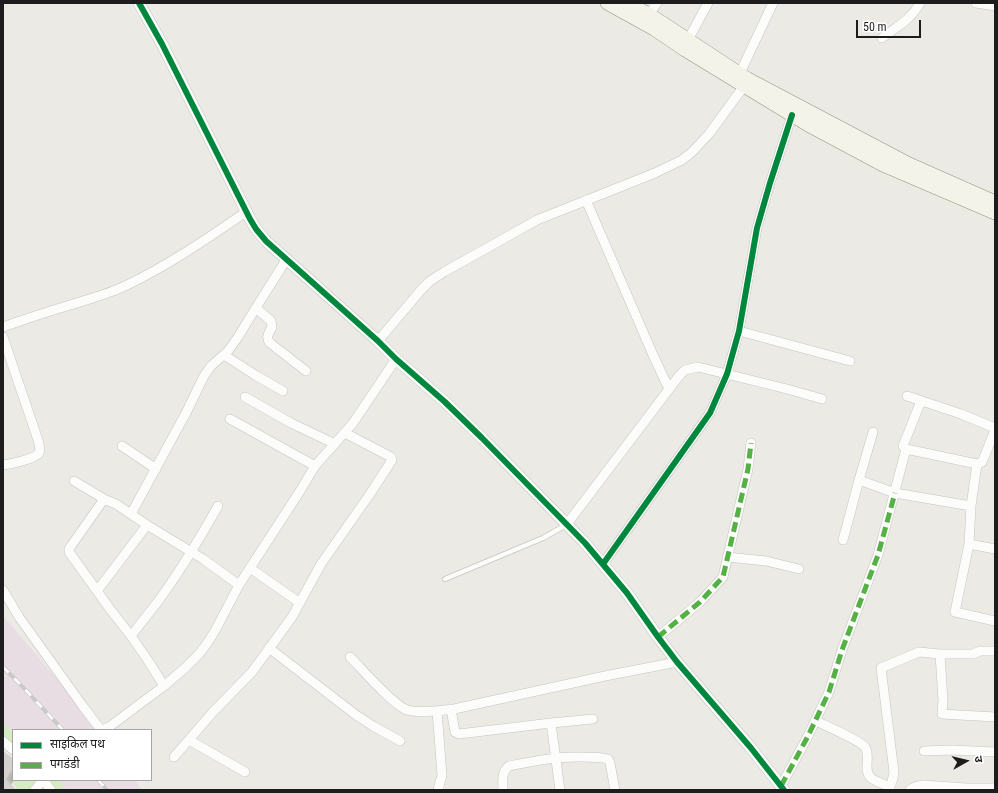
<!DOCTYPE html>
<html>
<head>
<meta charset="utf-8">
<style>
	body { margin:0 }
	#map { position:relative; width:998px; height:793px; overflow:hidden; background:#ebeae5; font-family:"Roboto Condensed","Noto Sans Devanagari",sans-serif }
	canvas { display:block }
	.frame { position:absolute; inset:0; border:4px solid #1d1d1d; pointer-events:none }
	.legend { position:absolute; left:12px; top:729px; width:140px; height:52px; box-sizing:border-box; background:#fff; border:1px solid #a5a5a5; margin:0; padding:5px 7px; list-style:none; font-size:12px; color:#1d1d1d }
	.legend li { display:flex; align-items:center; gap:8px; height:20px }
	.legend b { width:20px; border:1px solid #a5a5a5 }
	.north { position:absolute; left:946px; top:741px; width:40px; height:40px; -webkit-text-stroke:3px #fff; paint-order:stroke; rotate:82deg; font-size:11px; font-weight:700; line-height:16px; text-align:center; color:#1d1d1d }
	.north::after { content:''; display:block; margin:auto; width:14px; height:18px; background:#1d1d1d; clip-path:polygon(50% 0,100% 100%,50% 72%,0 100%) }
	.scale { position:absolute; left:856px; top:20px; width:65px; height:18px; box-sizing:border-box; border:2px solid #1d1d1d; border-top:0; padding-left:5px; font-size:12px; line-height:14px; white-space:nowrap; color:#1d1d1d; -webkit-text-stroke:3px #fff; paint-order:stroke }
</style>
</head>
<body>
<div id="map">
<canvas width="998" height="793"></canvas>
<div class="frame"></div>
<ul class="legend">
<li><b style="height:5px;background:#00873e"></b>साइकिल पथ</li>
<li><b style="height:5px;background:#55b145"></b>पगडंडी</li>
</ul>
<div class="north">उ</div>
<div class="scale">50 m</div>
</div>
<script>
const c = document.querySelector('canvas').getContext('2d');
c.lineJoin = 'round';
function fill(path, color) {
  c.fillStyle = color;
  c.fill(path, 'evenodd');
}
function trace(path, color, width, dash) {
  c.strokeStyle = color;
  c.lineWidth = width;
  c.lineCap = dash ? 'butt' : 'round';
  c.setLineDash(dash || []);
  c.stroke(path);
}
fill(new Path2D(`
	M3 616 93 721 100 730H13V733L3 723Z
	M54 780H135L142 790H63Z`), '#e9dde4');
fill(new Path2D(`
	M3 723 13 733V754L3 746Z
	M13 774V780H58L66 790H18L10 779Z`), '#d5ebc2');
fill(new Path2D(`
	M3 753 13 760V780H14L11 785 15 790H3Z`), '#0003');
const building = new Path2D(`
	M3 752 13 759V768L6 779 15 790H3Z`);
fill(building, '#d3d2ce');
trace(building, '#cfcbc6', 1);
const service = new Path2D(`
	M445 579 543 538 566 525`);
const minor = new Path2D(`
	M976 3 995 6
	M649 14 657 3
	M882 38C896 27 911 20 920 3
	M688 40 708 3
	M740 73 773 3
	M586 200 653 355 669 389
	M256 308 271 321 272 327C269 333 265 337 270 343L306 371
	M3 327C25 319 47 312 70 305 89 299 109 294 127 285 169 265 208 238 246 212
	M739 331 850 361
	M3 337 38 440C39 445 41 449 39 453 35 459 11 464 3 465
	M378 341 421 290 430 281 444 272 537 220 655 173 682 160 692 152 709 134 744 86
	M224 355 255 375 283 391
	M907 396 961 414 995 428
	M245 397 291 423 335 444
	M921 401 903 446 906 449 977 464 982 462 983 460 995 430
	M230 419 315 466
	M122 446 156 469
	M977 464 971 506 969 544 955 612 995 621
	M859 480 873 432
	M74 481 106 500
	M131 514 187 411 204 376 211 366 228 351 238 337 257 306 286 260
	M567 524 679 376 685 370 698 367 787 389 822 399
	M843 540 859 480 895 493 971 506
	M969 544 995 549
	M727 557 766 561 799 569
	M603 564 710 413 727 374 739 331 757 228 770 183 792 115
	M250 568 300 603
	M3 590 19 617 82 705 101 730
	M97 591 147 525
	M131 636C140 624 150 612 159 600 181 570 200 538 218 506
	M658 637 700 602 723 577 748 469 751 443
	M269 648 356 715 373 726 400 741
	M940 654 943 700 942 714 995 717
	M350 657C363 670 392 704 407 710 419 714 442 710 454 709L605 676 677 662
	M164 686 149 662 131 636 110 609 69 552V549L71 546 102 502 106 500 116 504 147 525 203 559 239 585
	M451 709 455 732 459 734 551 723 593 719
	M437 711 442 775 438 790
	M816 721C826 726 859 740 865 747 871 756 863 769 870 777 875 782 884 784 890 787
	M551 723 560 790
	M102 730 109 727 164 686 185 668 199 654 208 642 216 629 239 585 300 491 315 466 353 423 396 359
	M189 740 245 772
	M3 741 13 750
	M924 751 952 750 995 752
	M174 757 213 712 252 672 292 617 321 564 370 494 392 460 391 457 345 433
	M43 780 51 790
	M781 786 807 738 829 692 842 650 878 555 906 449
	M35 790 43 780
	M503 790C503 781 501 772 509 766 534 761 558 756 583 757 592 757 600 757 608 759L610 763 615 790
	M887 790C892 785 893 779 894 772L881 668 919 652 940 654H973L980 651H995
	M910 790C914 786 918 786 923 785L966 788H995`);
const tertiary = new Path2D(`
	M139 3 162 44 250 219 256 229 266 241 378 341 396 359 445 402 482 438 585 543 627 593 658 637 677 662 751 748 784 790`);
const secondary = new Path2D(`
	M607 3 654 29 685 50 808 125 883 165 995 213
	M627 3 649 14 748 79 909 164 995 202`);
trace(service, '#c4c4c1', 6);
trace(minor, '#c4c4c1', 10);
trace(tertiary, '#c4c4c1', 12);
trace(secondary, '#92967c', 14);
trace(service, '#fcfcfb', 4.5);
trace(minor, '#fcfcfb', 9);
trace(tertiary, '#fcfcfb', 11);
trace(secondary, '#f3f3e9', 13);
const rail = new Path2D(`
	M3 667 19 683 63 730
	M98 780 107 790`);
trace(rail, '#cacac9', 4);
trace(rail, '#fff', 2.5, [8]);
trace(new Path2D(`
	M658 637 700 602 723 577 748 469 751 443
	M781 786 807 738 829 692 842 650 878 555 895 493`), '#55b145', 5, [10, 5]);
trace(new Path2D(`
	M139 3 162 44 250 219 256 229 266 241 378 341 396 359 445 402 482 438 585 543 627 593 658 637 677 662 751 748 784 790
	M603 564 710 413 727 374 739 331 757 228 770 183 792 115`), '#00873e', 6);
</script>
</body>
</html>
